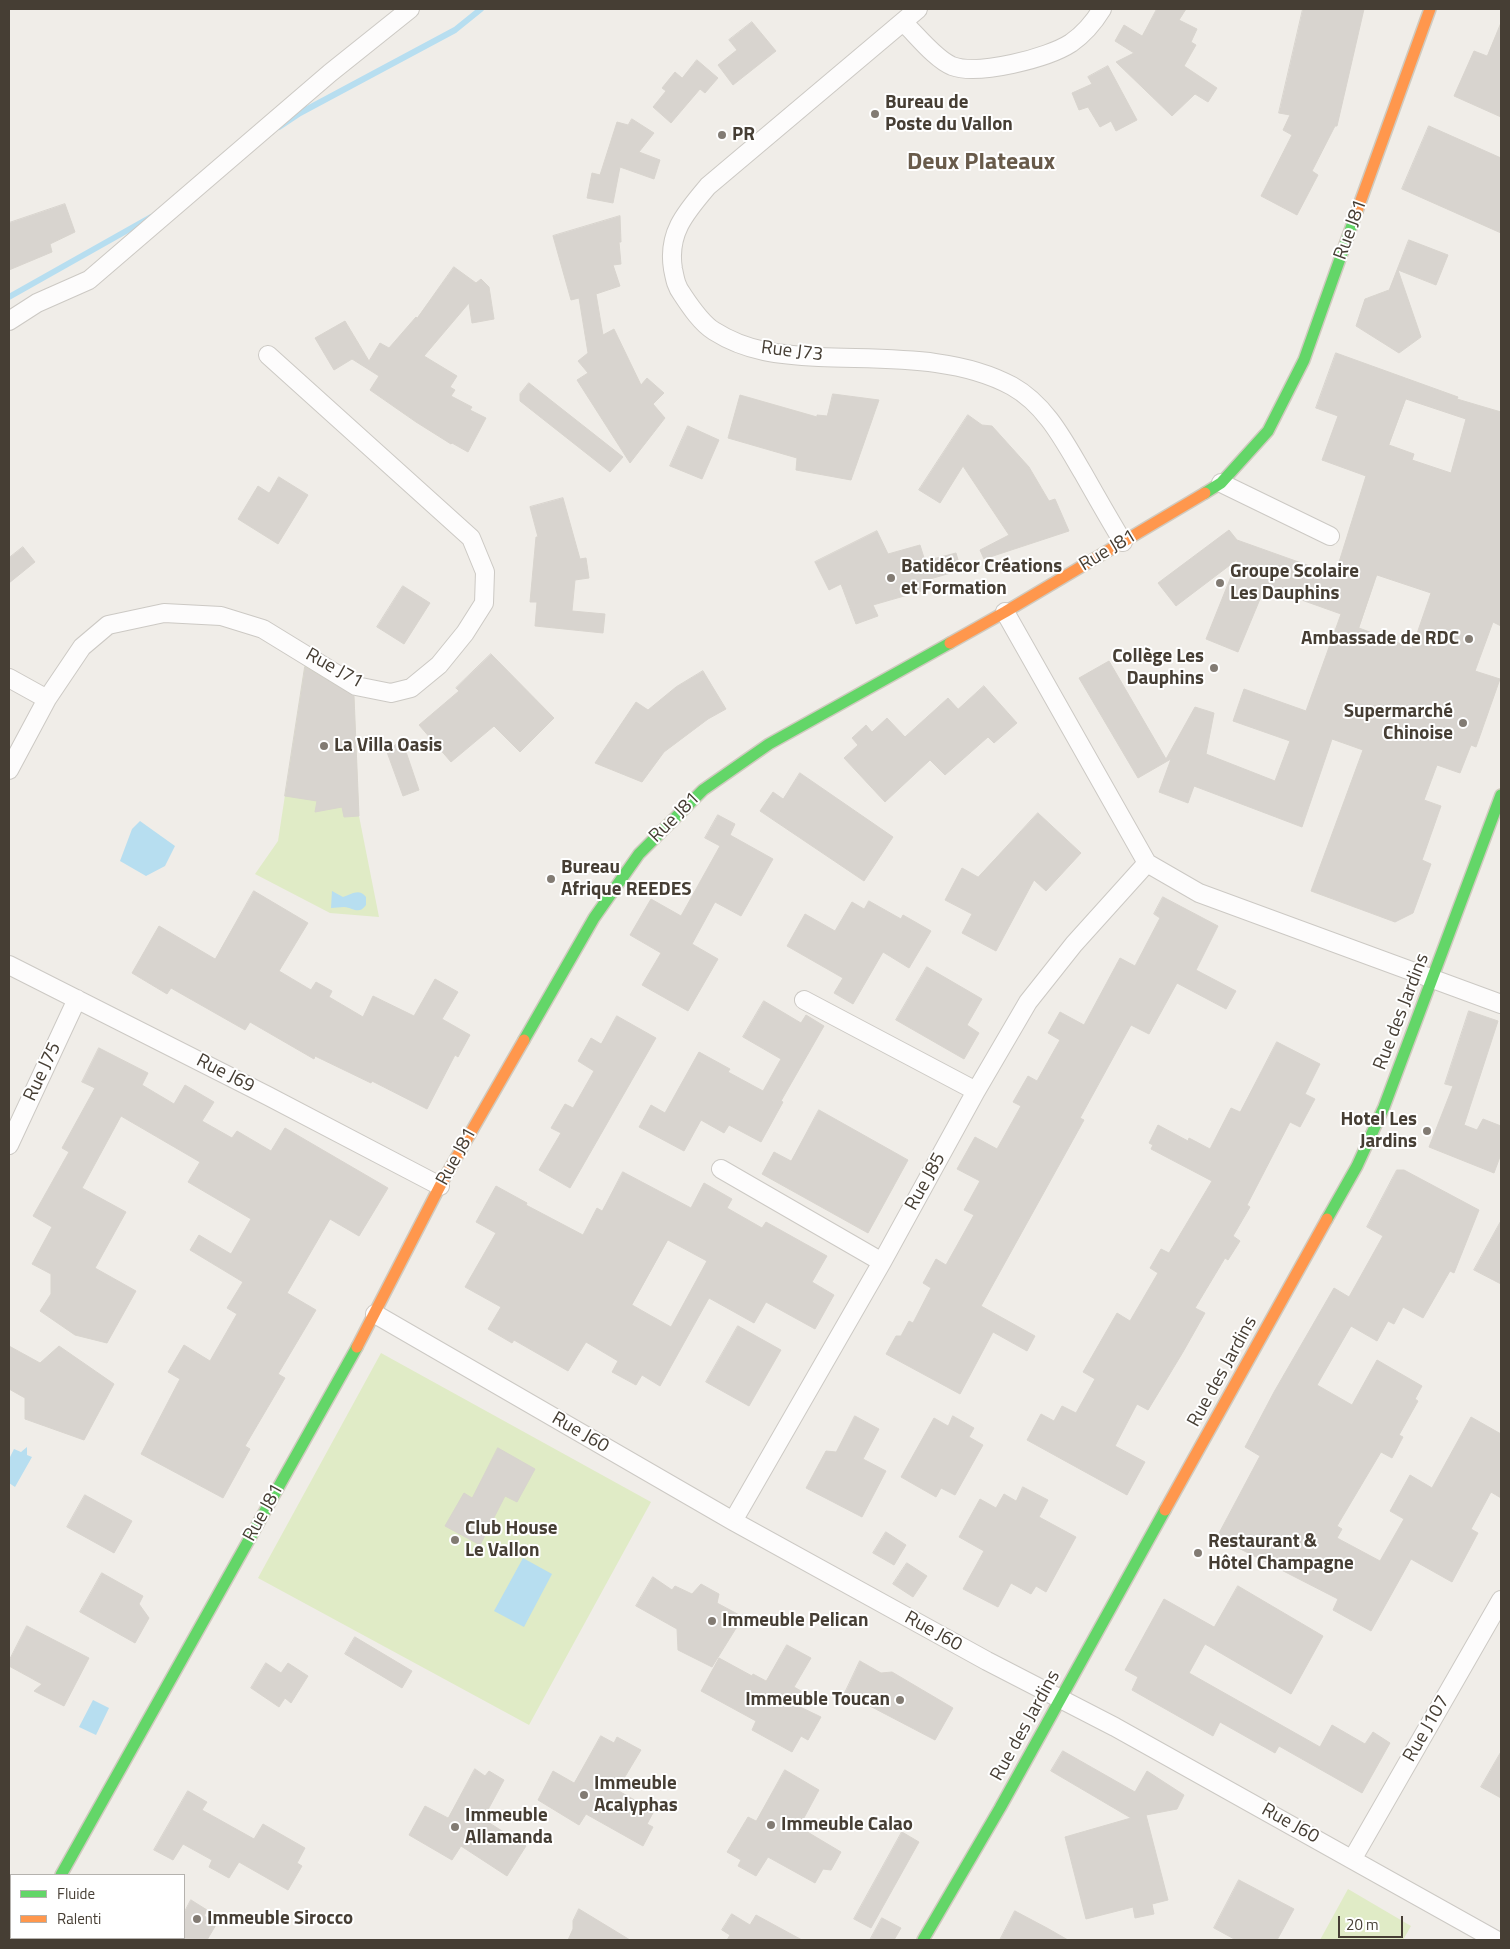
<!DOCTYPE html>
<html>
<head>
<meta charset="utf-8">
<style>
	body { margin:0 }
	#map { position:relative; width:1510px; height:1949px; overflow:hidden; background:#f0ede8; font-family:"Titillium Web",sans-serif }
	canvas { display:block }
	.frame { position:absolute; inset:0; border:10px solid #463e34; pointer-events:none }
	.legend { position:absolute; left:10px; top:1874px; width:175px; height:65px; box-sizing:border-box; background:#fff; border:1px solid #b5b2ae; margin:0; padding:6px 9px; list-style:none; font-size:15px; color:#463e34 }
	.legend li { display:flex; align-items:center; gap:10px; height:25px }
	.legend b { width:25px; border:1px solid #b5b2ae }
	.scale { position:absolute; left:1338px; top:1916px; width:65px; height:22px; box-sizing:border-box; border:2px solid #463e34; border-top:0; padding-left:6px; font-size:15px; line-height:18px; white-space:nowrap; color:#463e34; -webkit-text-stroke:4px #fff; paint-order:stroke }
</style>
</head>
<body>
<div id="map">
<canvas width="1510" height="1949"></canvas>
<div class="frame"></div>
<ul class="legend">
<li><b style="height:6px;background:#63d668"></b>Fluide</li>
<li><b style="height:6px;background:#ff974d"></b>Ralenti</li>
</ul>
<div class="scale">20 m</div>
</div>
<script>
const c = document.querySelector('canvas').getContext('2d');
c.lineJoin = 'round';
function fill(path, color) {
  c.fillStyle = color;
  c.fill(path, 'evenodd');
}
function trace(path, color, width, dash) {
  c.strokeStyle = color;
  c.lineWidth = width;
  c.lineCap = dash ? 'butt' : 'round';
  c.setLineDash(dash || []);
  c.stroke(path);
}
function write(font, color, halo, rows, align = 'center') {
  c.font = font + ' "Titillium Web",sans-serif';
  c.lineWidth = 4;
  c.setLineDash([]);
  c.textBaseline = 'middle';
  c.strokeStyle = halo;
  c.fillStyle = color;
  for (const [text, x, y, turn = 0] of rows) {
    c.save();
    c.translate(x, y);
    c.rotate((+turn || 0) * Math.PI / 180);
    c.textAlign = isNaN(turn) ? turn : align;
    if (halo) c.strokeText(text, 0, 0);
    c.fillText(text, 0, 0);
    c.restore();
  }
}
fill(new Path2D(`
	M305 664 354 696 359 816 379 917 330 913 255 874 278 841Z
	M381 1353 651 1502 529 1725 258 1578Z
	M1348 1889 1411 1926 1403 1940H1320Z`), '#e0ebc6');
fill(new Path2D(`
	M140 821 175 846 165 866 146 876 120 861 132 829Z
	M332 891 343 897C352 894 359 888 366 897V905C359 915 354 908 344 907 340 907 335 908 331 908Z
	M27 1447V1455L32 1457 15 1487 9 1483V1459L14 1449 21 1452Z
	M523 1558 552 1574 524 1627 494 1611Z
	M93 1700 109 1708 96 1735 79 1727Z`), '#b7def0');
trace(new Path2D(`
	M279 127 300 113 455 30 481 9
	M9 297 151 217`), '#b7def0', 6);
const building = new Path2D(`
	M1157 9H1186L1179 20 1197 29 1191 42 1196 45 1184 66 1217 88 1208 102 1195 94 1172 116 1116 62 1134 53 1115 41 1124 25 1142 36Z
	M1303 9H1364L1337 126H1335L1312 171 1318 175 1297 215 1261 196 1292 135 1283 130 1290 115 1279 113Z
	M752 22 776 51 733 85 718 65 737 50 729 40Z
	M1501 23V117L1454 96 1474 51 1487 56Z
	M697 60 718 78 705 93 700 89 671 123 653 107 666 91 662 88 675 72 682 78Z
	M1108 66 1137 120 1116 131 1111 121 1100 127 1088 107 1079 110 1072 93 1092 84 1088 77Z
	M632 119 654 133 639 152 660 160 654 179 620 167 613 203 587 198 592 173 600 175 617 122 628 125 627 127Z
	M1429 126 1501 158V233L1402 189Z
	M65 204 75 232 50 244 52 252 9 270V223Z
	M620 216 621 242H619L621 264 613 265 620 286 596 294 603 335 614 329 641 385 647 378 664 393 653 404 665 418 630 463 577 380 588 373 578 361 588 353 579 298 571 300 553 236Z
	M1409 240 1448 255 1436 285 1398 270 1421 337 1399 353 1356 326 1365 299 1389 290Z
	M454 267 476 283 481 279 489 287 494 319 472 323 469 303 424 356 457 376 450 387 455 390 451 396 472 407 470 410 486 418 468 452 452 443 451 444 416 422 370 390 379 376 352 359 334 370 315 338 345 321 369 361 380 343 389 348 416 317 417 318Z
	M1336 353 1458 397 1457 399 1501 412V626L1493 622 1475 671 1500 679 1476 747 1471 745 1460 773 1437 765 1424 800 1441 806 1422 860 1431 864 1413 913 1395 922 1311 891 1363 750 1332 739 1302 827 1194 786 1188 803 1159 792 1171 759 1138 778 1079 678 1109 661 1166 759 1195 707 1214 713 1206 754 1275 781 1290 741 1233 721 1244 689 1306 711 1341 614 1265 587 1238 652 1206 639 1238 559 1176 606 1158 583 1229 530 1237 540 1335 575 1366 476 1322 460 1338 416 1316 408ZM1406 399 1466 419 1451 473 1412 460 1414 454 1389 445ZM1377 575 1431 593 1412 648 1359 628Z
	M529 383 623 457 610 472 520 401V394Z
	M833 394 879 400 851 480 796 470 797 458 728 438 740 395 817 417V415L827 416Z
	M968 415 982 425 992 426 1029 467 1049 501 1055 499 1069 531 984 559 980 550 1009 535 963 466 940 503 919 490Z
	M688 426 719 440 702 479 670 466Z
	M279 477 308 495 278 544 238 519 258 486 269 493Z
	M563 498 580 559 586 558 589 578 575 580 572 611 605 614 603 633 535 626 537 602H530L536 537H538L530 507Z
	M877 531 888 554 920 545 925 561 956 553 961 570 930 579 932 588 873 605 878 616 856 624 841 584 829 590 815 562Z
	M23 547 35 562 9 583V558Z
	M403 586 430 603 404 644 377 627Z
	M491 654 554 718 520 752 494 726 451 762 419 725 459 691 456 688Z
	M305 667 354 696 359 816 344 817 342 807 315 812 317 801 285 796Z
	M703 671 726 709 708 719 664 752 642 782 595 763 636 702 648 710 676 687Z
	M984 686 1017 723 994 743 988 737 945 775 930 760 885 802 844 758 858 745 852 738 866 725 872 732 887 718 905 737 948 698 958 709Z
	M402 740 419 790 403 796 387 752Z
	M800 773 893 837 864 881 760 811 773 792 783 799Z
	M1038 813 1081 853 1046 891 1034 880 996 951 962 933 972 914 945 900 962 868 978 877Z
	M718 815 735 824 730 835 773 859 741 916 715 902 692 944 718 959 688 1011 642 985 661 953 630 935 651 899 681 916 720 846 705 838Z
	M254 891 308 923 279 971 311 990 316 982 332 991 329 997 363 1017 373 996 414 1016 435 979 458 992 442 1019 470 1035 458 1057 455 1055 427 1109 372 1081 371 1083 315 1056 314 1059 250 1022 245 1030 171 988 167 994 132 973 159 926 215 959Z
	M1163 897 1218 926 1196 970 1236 991 1226 1009 1177 983 1149 1034 1131 1025 1080 1118 1084 1120 981 1306 1035 1336 1027 1351 993 1332 960 1394 886 1354 896 1336H901L909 1321 913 1323 931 1288 923 1283 936 1259 946 1265 974 1215 964 1210 980 1181 957 1169 975 1137 997 1149 1021 1106 1013 1102 1028 1076 1037 1081 1060 1040 1048 1033 1060 1012 1084 1025 1120 958 1135 966 1160 918 1154 914Z
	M869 901 901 919 903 915 931 931 909 968 883 952 853 1004 834 993 843 978 787 946 805 914 835 931 852 902 864 909Z
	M927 967 982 999 967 1025 979 1033 964 1059 896 1020Z
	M764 1001 801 1023 806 1015 824 1026 781 1101 783 1102 761 1142 729 1125 724 1133 701 1120 684 1151 639 1127 651 1105 665 1113 699 1052 730 1069 728 1072 763 1091 781 1059 743 1037Z
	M1469 1011 1498 1021 1464 1125 1477 1130 1483 1119 1501 1126V1154L1494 1173 1429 1147 1453 1086 1445 1084Z
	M617 1016 656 1038 570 1188 539 1170 561 1133 551 1128 565 1104 573 1108 594 1071 578 1061 591 1038 601 1044Z
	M1277 1042 1320 1064 1305 1094 1315 1099 1300 1127 1290 1122 1247 1205 1250 1207 1233 1236 1240 1241 1228 1260 1225 1258 1195 1308 1205 1313 1183 1352 1148 1410 1137 1404 1115 1446 1145 1462 1127 1495 1027 1440 1041 1414 1054 1421 1062 1406 1076 1413 1095 1379 1083 1372 1117 1313 1130 1321 1158 1273 1150 1268 1161 1249 1169 1253 1212 1181 1151 1149 1153 1145 1149 1143 1158 1125 1188 1141 1189 1138 1210 1149 1231 1108 1240 1112Z
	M99 1048 148 1073 142 1085 174 1104 185 1085 214 1102 202 1121 232 1138 237 1131 271 1151 285 1128 388 1188 359 1236 330 1219 287 1293 316 1310 278 1374 285 1378 245 1446 250 1449 223 1498 141 1454 180 1379 168 1372 184 1345 210 1361 237 1314 227 1308 243 1282 190 1250 199 1235 231 1254 251 1219 188 1182 200 1162 121 1116 82 1188 126 1212 95 1268 136 1291 107 1343 75 1335 40 1311 51 1294V1274L32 1264 52 1227 33 1216 69 1152 62 1148 95 1088 82 1082Z
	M819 1110 908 1160 868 1233 762 1174 774 1152 791 1161Z
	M1397 1170H1404L1479 1210 1454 1273 1450 1271 1423 1318 1403 1307 1394 1324 1388 1321 1377 1341 1351 1326 1317 1385 1352 1405 1377 1360 1422 1386 1415 1399 1418 1401 1399 1435 1403 1437 1392 1458 1381 1452 1337 1526 1342 1529 1337 1538 1380 1561 1404 1519 1390 1511 1410 1475 1432 1488 1471 1417 1501 1434V1498L1491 1492 1471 1529 1478 1533 1452 1582 1411 1559 1371 1631 1333 1610 1338 1599 1217 1537 1260 1456 1245 1447 1274 1392 1334 1288 1349 1297 1383 1236 1367 1227Z
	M623 1172 691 1208 704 1183 732 1199 727 1208 762 1228 766 1222 827 1256 812 1282 834 1295 815 1329 766 1302 754 1323 709 1298 660 1386 642 1375 636 1385 612 1372 618 1361 586 1342 568 1371 514 1340 512 1343 488 1329 501 1307 465 1287 496 1233 476 1222 496 1186 527 1203 526 1205 583 1235 597 1208 602 1211ZM668 1240 707 1261 671 1327 632 1305Z
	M1501 1221V1284L1474 1270Z
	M738 1326 781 1350 749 1406 706 1382Z
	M9 1346 40 1363 59 1346 114 1384 84 1440 25 1419V1398L9 1389Z
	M855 1416 879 1429 863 1459 886 1471 862 1517 806 1488 826 1451 836 1452Z
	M953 1416 974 1428 969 1437 983 1445 955 1495 941 1488 936 1497 901 1477 934 1418 948 1426Z
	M498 1448 535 1469 517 1502 505 1496 480 1545 445 1526 464 1493 472 1498Z
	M1023 1487 1048 1500 1039 1517 1076 1537 1046 1592 1036 1586 1031 1594 1011 1583 998 1607 963 1589 984 1551 959 1537 980 1499 996 1508 1004 1494 1016 1501Z
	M85 1495 132 1521 114 1553 67 1527Z
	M886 1532 906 1545 894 1565 873 1553Z
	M907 1563 927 1576 913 1597 893 1584Z
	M102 1573 143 1596 139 1604 149 1618 135 1643 80 1612Z
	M653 1577 672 1590 675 1586 692 1594 701 1584 719 1594 717 1603 743 1617 712 1667 678 1650 677 1629 636 1606Z
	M1238 1586 1323 1636 1291 1694 1205 1644 1189 1673 1320 1747 1332 1725 1365 1744 1373 1732 1390 1743 1362 1793 1279 1746 1275 1753 1220 1722 1213 1736 1132 1690 1138 1677 1125 1670 1164 1599 1214 1627Z
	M27 1626 89 1658 64 1706 34 1691 42 1684 9 1666V1661Z
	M355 1637 412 1671 402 1688 345 1654Z
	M787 1645 811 1658 794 1687 801 1691 794 1704 821 1717 808 1740 801 1736 792 1752 752 1730 756 1721 701 1691 719 1658 752 1676 753 1674 766 1681Z
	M860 1661 881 1673 892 1672 953 1708 935 1740 845 1693Z
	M266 1663 281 1673 288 1663 308 1676 291 1703 285 1698 279 1707 251 1688Z
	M601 1736 614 1743 617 1737 641 1750 617 1790 654 1811 647 1824 653 1827 643 1846 586 1814 579 1825 538 1800 553 1771 574 1783Z
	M1063 1751 1135 1792 1147 1771 1184 1795 1177 1809 1146 1815 1168 1900 1152 1904 1154 1914 1135 1918 1133 1907 1086 1919 1065 1837 1131 1818 1051 1771Z
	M1501 1752V1798L1481 1787Z
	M475 1769 485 1776 489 1771 504 1780 483 1819 526 1846 507 1876 461 1846 452 1860 409 1835 425 1806 448 1818Z
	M785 1770 819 1790 799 1827 841 1852 831 1870 823 1869 815 1883 768 1857 756 1876 738 1866 741 1860 727 1852 748 1817 756 1821Z
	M188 1791 207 1802 202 1810 254 1839 263 1824 305 1848 297 1863 302 1866 288 1890 239 1862 229 1878 209 1867 212 1860 183 1844 173 1860 154 1850Z
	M902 1832 919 1842 871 1928 854 1919Z
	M1239 1880 1294 1909 1277 1940H1236L1214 1928Z
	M191 1900 207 1910 204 1916 217 1923 207 1940H184V1913Z
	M579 1909 630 1940H568L573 1929V1921Z
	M1015 1911 1047 1928 1068 1940H1000Z
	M732 1914 750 1925 756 1915 802 1940H727L730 1935 722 1930Z
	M882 1918 901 1928 894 1940H870Z`);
fill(building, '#d8d4cf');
trace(building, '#d8d4ce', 1);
const street = new Path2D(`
	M918 9 708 186C686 212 667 233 673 269 675 279 676 286 682 294 690 306 701 323 714 331 747 352 781 355 819 357 883 360 955 355 1012 386 1046 405 1064 441 1083 473 1096 496 1109 519 1123 542
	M903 22C916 34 935 59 952 66 978 76 1048 58 1071 43 1084 34 1094 22 1102 9
	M9 321 37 303 89 280 330 73 410 9
	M1221 483 1330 536
	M1005 612 1147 863 1199 893 1501 1004
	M9 678 47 699
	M9 770 47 699 82 647 108 625 164 613 221 616 263 629 356 686 391 693 411 688 439 665 465 633 484 603 485 572 471 538 268 355
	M9 965 268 1096 440 1186
	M804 1000 976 1091
	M9 1145 77 999
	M721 1169 882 1262
	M375 1314 733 1521 987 1661 1115 1727 1496 1940
	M733 1521 882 1262 976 1091 1028 1002 1074 944 1147 863
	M1353 1858 1501 1600
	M24 1940 26 1938`);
const fast = new Path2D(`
	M1205 493 1221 483 1268 431 1304 360 1357 211
	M524 1040 594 918 639 854 703 790 769 744 950 643
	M1327 1219 1357 1166 1384 1107 1501 795
	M61 1875 357 1347
	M923 1940 1000 1808 1165 1510`);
const slow = new Path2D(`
	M1357 211 1430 9
	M950 643 1005 612 1205 493
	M357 1347 440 1186 524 1040
	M1165 1510 1327 1219`);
trace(street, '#ccc9c4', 20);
trace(fast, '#d0cabf', 14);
trace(slow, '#d0cabf', 14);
trace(street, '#fdfcfc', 18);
trace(fast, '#63d668', 11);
trace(slow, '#ff974d', 11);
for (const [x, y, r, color] of [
	[875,114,5,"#827b73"],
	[722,135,5,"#827b73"],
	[891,578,5,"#827b73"],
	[1220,583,5,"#827b73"],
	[1469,639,5,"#827b73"],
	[1214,668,5,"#827b73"],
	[1463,723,5,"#827b73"],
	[324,746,5,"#827b73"],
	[551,879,5,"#827b73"],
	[1427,1131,5,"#827b73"],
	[455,1540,5,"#827b73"],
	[1198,1553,5,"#827b73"],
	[712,1621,5,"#827b73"],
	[900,1700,5,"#827b73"],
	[584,1795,5,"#827b73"],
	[771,1825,5,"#827b73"],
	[455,1827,5,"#827b73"],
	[197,1919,5,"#827b73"]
]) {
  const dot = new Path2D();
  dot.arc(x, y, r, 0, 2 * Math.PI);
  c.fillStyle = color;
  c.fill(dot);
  trace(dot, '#fff', 2);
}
write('bold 19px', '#463e34', '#fff', [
	["Bureau de",885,103],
	["Poste du Vallon",885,125],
	["PR",732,135],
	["Batidécor Créations",901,567],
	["et Formation",901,589],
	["Groupe Scolaire",1230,572],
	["Les Dauphins",1230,594],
	["Ambassade de RDC",1459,639,"right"],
	["Collège Les",1204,657,"right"],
	["Dauphins",1204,679,"right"],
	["Supermarché",1453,712,"right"],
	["Chinoise",1453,734,"right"],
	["La Villa Oasis",334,746],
	["Bureau",561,868],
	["Afrique REEDES",561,890],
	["Hotel Les",1417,1120,"right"],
	["Jardins",1417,1142,"right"],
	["Club House",465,1529],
	["Le Vallon",465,1551],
	["Restaurant &",1208,1542],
	["Hôtel Champagne",1208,1564],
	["Immeuble Pelican",722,1621],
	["Immeuble Toucan",890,1700,"right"],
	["Immeuble",594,1784],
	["Acalyphas",594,1806],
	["Immeuble",465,1816],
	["Allamanda",465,1838],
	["Immeuble Calao",781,1825],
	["Immeuble Sirocco",207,1919]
], 'left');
write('19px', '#463e34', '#fff', [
	["Rue J81",1351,230,-70],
	["Rue J73",792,352,7],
	["Rue J81",1108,551,-31],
	["Rue J71",334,669,29],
	["Rue J81",675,818,-45],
	["Rue des Jardins",1402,1012,-69],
	["Rue J75",43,1072,-65],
	["Rue J69",225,1074,27],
	["Rue J81",457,1157,-61],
	["Rue J85",926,1182,-61],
	["Rue des Jardins",1223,1372,-61],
	["Rue J60",580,1433,30],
	["Rue J81",264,1513,-61],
	["Rue J60",933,1632,29],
	["Rue des Jardins",1026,1726,-61],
	["Rue J107",1427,1729,-60],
	["Rue J60",1290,1824,29]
]);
write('bold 24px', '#695b4b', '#fff', [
	["Deux Plateaux",981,163]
]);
</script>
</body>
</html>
